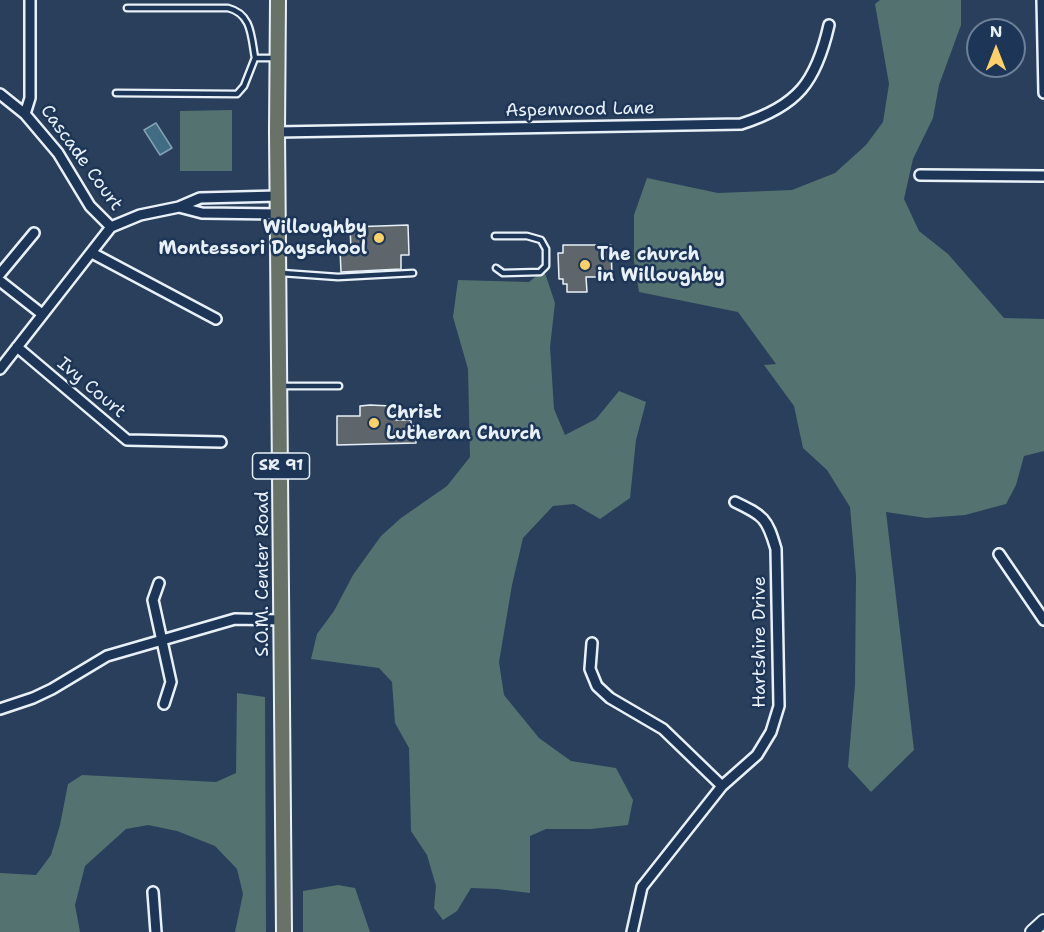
<!DOCTYPE html>
<html>
<head>
<meta charset="utf-8">
<style>
	body { margin:0 }
	#map { position:relative; width:1044px; height:932px; overflow:hidden; background:#2a3f5b; font-family:"Shantell Sans",sans-serif }
	canvas { display:block }
	.north { position:absolute; left:966px; top:18px; width:60px; height:60px; box-sizing:border-box; background:#1d3557; border:2px solid #6e8097; border-radius:50%; rotate:0deg; font-size:16px; font-weight:700; line-height:24px; text-align:center; color:#e8f1f8 }
	.north::after { content:''; display:block; margin:auto; width:21px; height:27px; background:#ffd166; clip-path:polygon(50% 0,100% 100%,50% 72%,0 100%) }
</style>
</head>
<body>
<div id="map">
<canvas width="1044" height="932"></canvas>
<div class="north">N</div>
</div>
<script>
const c = document.querySelector('canvas').getContext('2d');
c.lineJoin = 'round';
function fill(path, color) {
  c.fillStyle = color;
  c.fill(path, 'evenodd');
}
function trace(path, color, width, dash) {
  c.strokeStyle = color;
  c.lineWidth = width;
  c.lineCap = dash ? 'butt' : 'round';
  c.setLineDash(dash || []);
  c.stroke(path);
}
function write(font, color, halo, rows, align = 'center') {
  c.font = font + ' "Shantell Sans",sans-serif';
  c.lineWidth = 5;
  c.setLineDash([]);
  c.textBaseline = 'middle';
  c.strokeStyle = halo;
  c.fillStyle = color;
  for (const [text, x, y, turn = 0] of rows) {
    c.save();
    c.translate(x, y);
    c.rotate((+turn || 0) * Math.PI / 180);
    c.textAlign = isNaN(turn) ? turn : align;
    if (halo) c.strokeText(text, 0, 0);
    c.fillText(text, 0, 0);
    c.restore();
  }
}
fill(new Path2D(`
	M880 0H961V25L939 85 933 118 913 159 904 199 919 231 948 254 1004 318 1044 319V451L1024 456 1016 485 1006 504 965 515 926 518 886 512 914 750 871 792 848 767 855 685 856 576 850 507 827 470 803 448 794 406 764 365 776 364 738 312 639 292 634 261V215L647 178 718 193 792 190 835 173 866 145 883 122 889 84 875 4Z
	M232 110V171H180V111Z
	M544 270 555 303 550 347 554 409 565 435 596 419 619 391 646 402 636 440 630 498 600 519 574 504 553 506 523 538 512 585 499 662 504 695 539 738 571 761 616 768 633 800 628 825 591 829H546L530 836V893L497 889 471 888 457 911 443 920 434 908 436 886 427 855 411 831 409 748 395 723 392 682 379 668 311 659 317 634 334 611 353 575 381 536 401 518 447 486 470 457 468 369 453 317 458 280 529 282Z
	M237 693 265 697 266 932H235L243 894 237 869 215 846 177 831 148 825 126 829 85 866 75 905 80 932H0V873L36 875 51 855 60 825 68 784 82 775 216 782 236 773Z
	M338 885 355 888 370 932H303V891Z`), '#547270');
const water = new Path2D(`
	M156 123 172 148 160 155 144 130Z`);
fill(water, '#406c84');
trace(water, '#83a1b2', 1.5);
const building = new Path2D(`
	M408 225 409 255H401V269L341 272 340 250 351 249 350 227Z
	M563 245H611L612 277H586L587 292H567V284H563V279H559L558 253H563Z
	M370 405 391 406V413L396 412V420H411V426H417L416 443 337 445V416H360V406Z`);
fill(building, '#5e666b');
trace(building, '#e8f1f8', 1.5);
const service = new Path2D(`
	M127 8H228C252 14 251 36 255 58
	M116 93 237 94 244 86 255 58H275
	M495 236H527L541 240 546 249V266L540 272 503 273 496 268
	M282 273 338 277 413 273
	M283 386H339`);
const minor = new Path2D(`
	M30 0V98L25 114 58 153 90 206 111 227
	M1042 0 1044 93
	M0 94 25 114
	M277 132 741 124C798 106 816 82 829 25
	M920 175 1044 176
	M179 207 202 213 278 214
	M92 253 216 319
	M0 274 34 233
	M0 281 42 314
	M17 347 127 440 221 442
	M0 369 111 227 140 215 179 207 200 198 278 196
	M999 554 1044 620
	M159 583 153 600 171 682 164 704
	M592 643 590 669 597 686 610 698 663 729 722 786
	M0 709 33 698 52 689 107 656 235 619 281 620
	M153 892 156 932
	M632 932 642 887 722 786 757 755 771 732 779 706 776 549C767 518 764 516 735 502`);
const secondary = new Path2D(`
	M1032 932 1044 921`);
const primary = new Path2D(`
	M278 0 277 132 284 932`);
trace(service, '#e8f1f8', 9);
trace(minor, '#e8f1f8', 14);
trace(secondary, '#e8f1f8', 16);
trace(primary, '#e8f1f8', 18);
trace(service, '#1d3557', 4.5);
trace(minor, '#1d3557', 9);
trace(secondary, '#1d3557', 12);
trace(primary, '#697266', 14);
for (const [x, y, r, color] of [
	[379,238,6,"#ffd166"],
	[585,265,6,"#ffd166"],
	[374,423,6,"#ffd166"]
]) {
  const dot = new Path2D();
  dot.arc(x, y, r, 0, 2 * Math.PI);
  c.fillStyle = color;
  c.fill(dot);
  trace(dot, '#1d3557', 2);
}
for (const [x, y, w] of [
	[281,466,57]
]) {
  const box = new Path2D();
  box.roundRect(x - w / 2, y - 13, w, 26, 4.5);
  c.fillStyle = '#1d3557';
  c.fill(box);
  trace(box, '#e8f1f8', 1.5);
}
write('bold 16px', '#e8f1f8', null, [
	["SR 91",281,466]
]);
write('18px', '#e8f1f8', '#1d3557', [
	["Aspenwood Lane",580,110,-1],
	["Cascade Court",81,158,54],
	["Ivy Court",91,388,40],
	["S.O.M. Center Road",263,574,-90],
	["Hartshire Drive",760,642,-90]
]);
write('bold 18px', '#e8f1f8', '#1d3557', [
	["Willoughby",367,228,"right"],
	["Montessori Dayschool",367,249,"right"],
	["The church",597,255],
	["in Willoughby",597,276],
	["Christ",386,413],
	["Lutheran Church",386,434]
], 'left');
</script>
</body>
</html>
